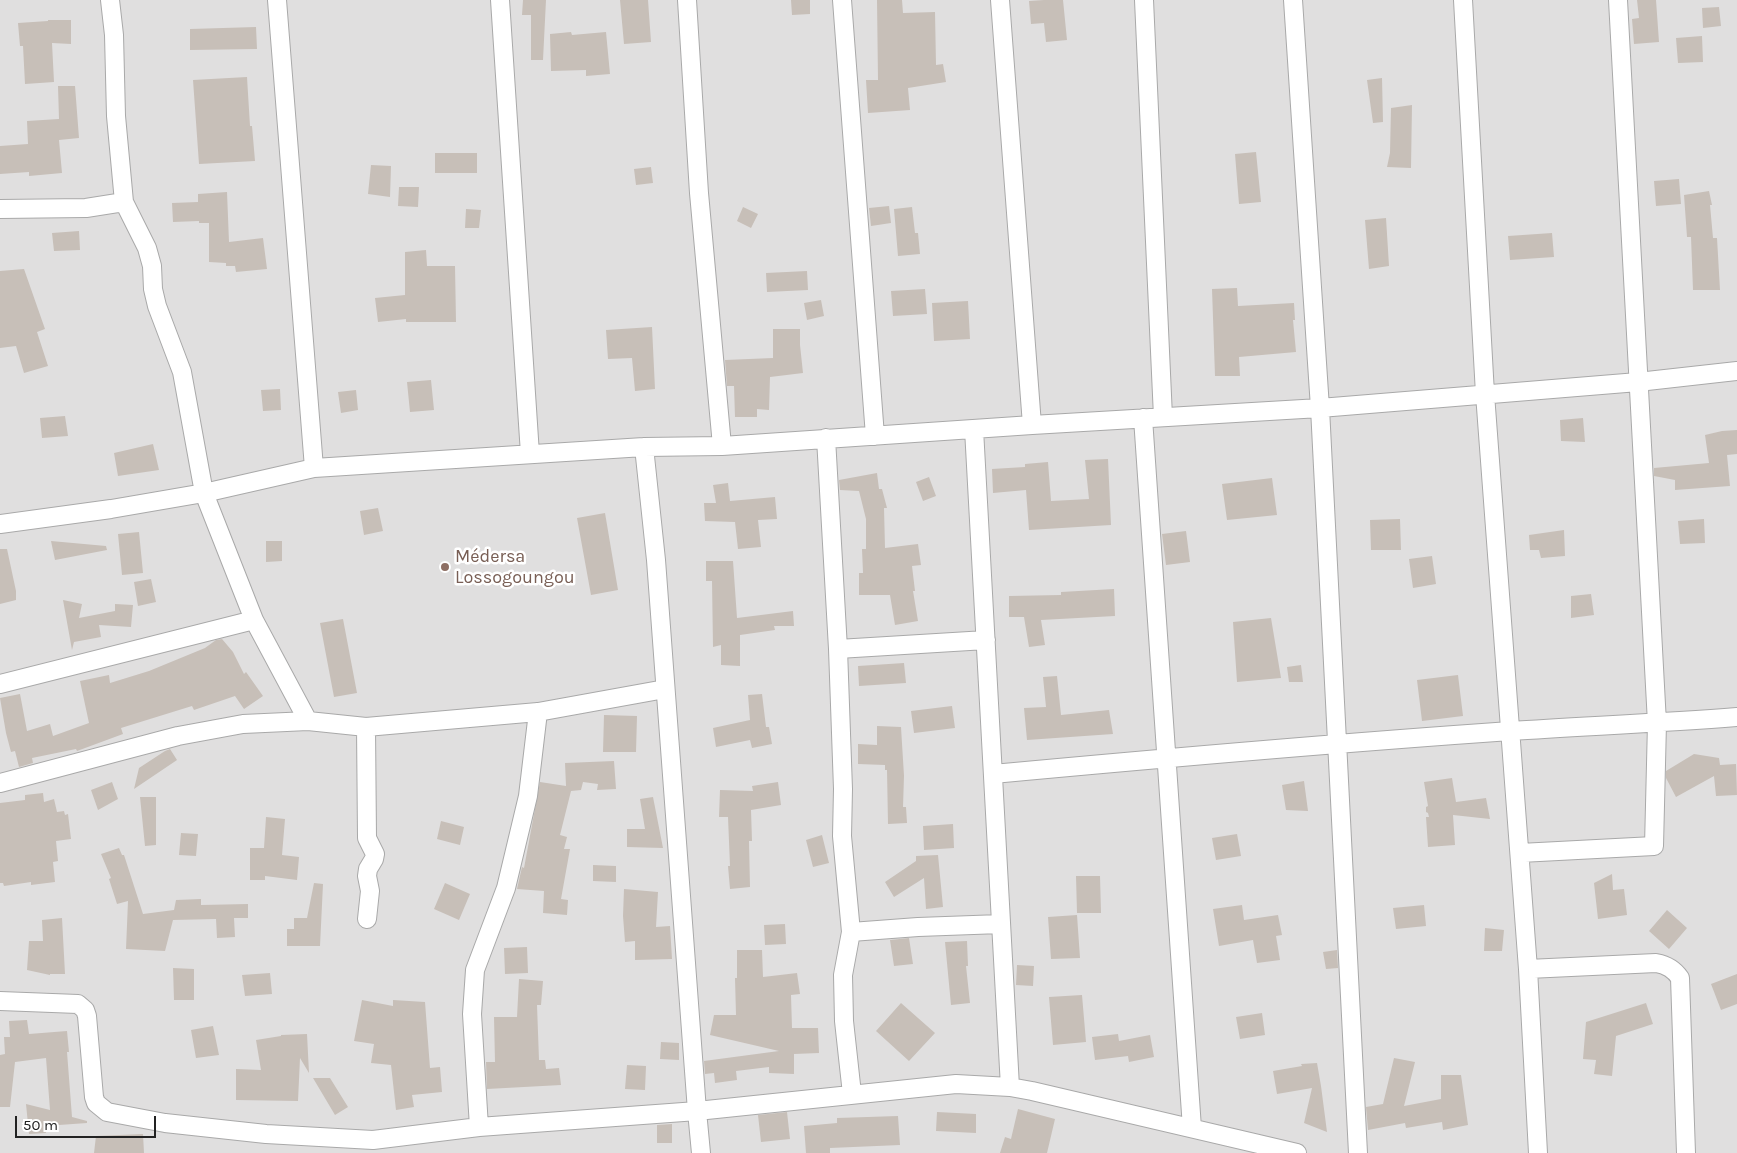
<!DOCTYPE html>
<html>
<head>
<meta charset="utf-8">
<style>
	body { margin:0 }
	#map { position:relative; width:1737px; height:1153px; overflow:hidden; background:#f2efe9; font-family:Karla,sans-serif }
	canvas { display:block }
	.scale { position:absolute; left:15px; top:1116px; width:141px; height:22px; box-sizing:border-box; border:2px solid #222; border-top:0; padding-left:6px; font-size:15px; line-height:18px; white-space:nowrap; color:#222; -webkit-text-stroke:4px #fff; paint-order:stroke }
</style>
</head>
<body>
<div id="map">
<canvas width="1737" height="1153"></canvas>
<div class="scale">50 m</div>
</div>
<script>
const c = document.querySelector('canvas').getContext('2d');
c.lineJoin = 'round';
function fill(path, color) {
  c.fillStyle = color;
  c.fill(path, 'evenodd');
}
function trace(path, color, width, dash) {
  c.strokeStyle = color;
  c.lineWidth = width;
  c.lineCap = dash ? 'butt' : 'round';
  c.setLineDash(dash || []);
  c.stroke(path);
}
function write(font, color, halo, rows, align = 'center') {
  c.font = font + ' Karla,sans-serif';
  c.lineWidth = 5;
  c.setLineDash([]);
  c.textBaseline = 'middle';
  c.strokeStyle = halo;
  c.fillStyle = color;
  for (const [text, x, y, turn = 0] of rows) {
    c.save();
    c.translate(x, y);
    c.rotate((+turn || 0) * Math.PI / 180);
    c.textAlign = isNaN(turn) ? turn : align;
    if (halo) c.strokeText(text, 0, 0);
    c.fillText(text, 0, 0);
    c.restore();
  }
}
fill(new Path2D(`
	M0 0H1737V1153H0Z`), '#e0dfdf');
fill(new Path2D(`
	M523 0H546L543 60H531V15H522Z
	M620 0H648L651 42 624 44Z
	M791 0H810V14L792 15Z
	M877 0H902L903 13 935 12 936 65 943 64 946 82 908 88 910 110 868 113 866 80H878Z
	M1044 0H1063L1067 40 1046 42 1044 23 1031 24 1029 1Z
	M1637 0H1656L1659 42 1634 44 1632 19 1639 18Z
	M1719 7 1721 26 1703 28 1702 8Z
	M48 20H71V44L52 43 54 82 25 84 23 46H20L18 23 48 21Z
	M256 27 257 49 190 50V29Z
	M571 32 572 35 606 32 610 74 586 76V70L551 71 550 34Z
	M1702 36 1703 62 1678 63 1676 38Z
	M247 77 250 126H252L255 161 199 164 193 80Z
	M1382 78 1383 122 1373 123 1367 80Z
	M58 86H75L79 138 59 140 62 173 29 176V172L0 174V146L28 144 27 121 59 119Z
	M1412 105 1411 168 1387 167 1390 153 1391 108Z
	M1256 152 1261 202 1239 204 1235 154Z
	M435 153H477V173H435Z
	M371 165 391 166 390 197 368 194Z
	M651 167 653 183 636 185 634 169Z
	M1679 179 1681 204 1656 206 1654 181Z
	M399 187H419L418 207 398 206Z
	M1709 191 1712 205H1710L1713 238H1717L1720 290H1693L1691 237H1687L1684 195Z
	M227 192 229 242 263 238 267 269 236 272 235 266H226V263L209 262V223H199V221L173 222 172 203 198 202V194Z
	M889 206 891 223 871 226 869 208Z
	M743 207 758 214 751 228 737 221Z
	M912 207 915 233H918L920 254 898 256 894 209Z
	M466 209 481 210 479 228H465Z
	M1386 218 1389 266 1369 269 1365 220Z
	M79 231 80 250 54 251 52 233Z
	M1552 233 1554 257 1510 260 1508 236Z
	M426 250 427 266H455L456 322H406V319L378 322 375 298 405 295V252Z
	M24 269 45 329 37 332 48 366 24 373 16 346 0 348V271Z
	M807 271 808 290 767 292 766 273Z
	M1237 288 1238 306 1294 303 1295 320H1293L1296 352 1239 357 1240 376H1215L1212 289Z
	M925 289 927 314 893 316 891 291Z
	M821 300 824 316 807 320 804 303Z
	M968 301 970 339 934 341 932 303Z
	M652 327 655 389 635 391 632 358 608 359 606 330Z
	M773 329H800V345L803 373 770 377 769 410 757 409V417H735L734 386H727L725 360 773 358Z
	M431 380 434 410 410 412 407 382Z
	M280 389 281 410 263 411 261 390Z
	M356 390 358 410 341 413 338 392Z
	M65 416 68 436 42 438 40 418Z
	M1583 418 1585 442 1561 441 1560 420Z
	M1737 430V454L1727 455 1730 486 1675 490V480L1654 476V468L1709 463 1705 435 1722 431Z
	M153 444 159 470 118 476 114 453Z
	M1108 459 1111 525 1029 530 1026 490 993 493 992 469 1025 467V464L1048 462 1051 501 1089 499 1085 460Z
	M877 473 879 489H882L887 508H884L885 548 918 544 921 565 912 566 915 591H913L918 621 895 625 890 595H859V573H863L862 549H866V519L859 491 840 490 839 480Z
	M929 477 936 496 923 501 916 482Z
	M1272 478 1277 515 1227 520 1222 484Z
	M728 483 730 501 775 497 777 519 758 520 761 547 738 549 735 522 705 521 704 503H716L713 485Z
	M378 508 383 531 364 535 360 511Z
	M605 513 618 590 591 595 577 518Z
	M1400 519 1401 550H1371L1370 520Z
	M1704 519 1705 543 1680 544 1678 521Z
	M1564 530 1565 556 1541 558 1539 550H1530L1529 535Z
	M1186 531 1190 562 1166 565 1162 534Z
	M139 532 143 573 122 575 118 534Z
	M51 541 106 546 107 550 55 560Z
	M266 541H282V561L266 562Z
	M0 549H7L16 591V600L0 604Z
	M1432 556 1436 584 1413 588 1409 559Z
	M706 561H733L737 618 793 611 794 626H774L775 630 740 635V666L721 665V645L713 647 712 581H706Z
	M151 579 156 602 138 606 134 582Z
	M1114 589 1115 616 1041 620 1045 645 1029 647 1024 617H1009V596L1061 595V592Z
	M1591 594 1594 615 1571 618V596Z
	M63 600 82 604 79 618 115 611V604L133 605 131 627 99 625 101 637 74 642 72 650Z
	M1271 618 1281 678 1237 682 1233 622Z
	M343 619 357 693 334 697 320 623Z
	M222 639 233 652 244 674 246 672 263 696 244 709 235 696 194 710 192 706 121 728 123 734 77 751 76 749 32 758 33 763 19 767 15 751 11 752 6 733 0 698 20 694 27 731 50 724 53 736 89 723 80 681 109 675 110 683 149 671 205 648 216 640Z
	M904 663 906 683 859 686 858 666Z
	M1301 665 1303 682H1289L1287 667Z
	M1458 675 1463 716 1422 721 1417 680Z
	M1057 676 1061 715 1109 710 1113 734 1027 740 1024 708 1046 707 1043 677Z
	M762 694 766 727H769L772 744 752 748 750 740 716 747 713 728 750 720 748 695Z
	M952 706 955 728 914 733 911 711Z
	M604 715 637 716 636 752H603Z
	M877 726 901 727 904 776 903 807H906L907 823 888 824 887 770H885V765L858 764V744L877 745Z
	M170 749 177 760 134 789 139 768 165 751Z
	M1694 754 1719 758 1720 765 1736 764 1737 795 1716 796 1714 776 1676 797 1666 778V771Z
	M614 761 616 789 597 790 598 784 583 782 581 790 571 791 560 835 567 837 564 849H570L561 899 568 900 567 915 543 913 544 891 517 889 522 867 524 868 540 782 566 786 565 763Z
	M1452 778 1456 802 1486 798 1490 819 1453 815 1455 845 1428 847 1426 817H1429L1428 813 1426 812V807L1428 806 1424 782Z
	M1304 781 1308 811 1286 810 1282 785Z
	M112 782 118 799 98 810 91 790Z
	M778 782 781 805 751 810 752 841H749L750 887 730 889 728 866H730L728 817H719L720 790 753 791 752 786Z
	M43 793 44 802 54 799 57 812 64 811 65 815 68 814 71 839 56 841 58 861 53 862 55 882 31 885V882L4 886 3 883H0V803L25 800V795Z
	M140 797H156V845L145 846Z
	M653 797 663 848 627 847V829H645L640 799Z
	M266 817 285 819 282 855 299 857 297 880 265 876V880H250V848H264Z
	M441 821 464 827 460 845 437 839Z
	M953 824 954 848 924 850 923 826Z
	M181 833 198 834 196 856 179 855Z
	M1237 834 1241 856 1216 860 1212 838Z
	M822 835 829 863 813 867 806 840Z
	M119 848 122 855H124L143 914 174 910 176 900 201 899V905L248 904V918H234L235 937 217 938 216 919 173 920 165 951 126 949 128 901 117 904 109 879 111 878 101 854Z
	M938 855 943 907 926 909 924 878 894 897 885 882 916 861V856Z
	M593 865 616 866V882L593 881Z
	M1612 874 1613 890 1624 889 1627 915 1598 919 1594 883Z
	M1076 876H1100L1101 913H1077Z
	M314 883 323 884 320 946H287V929H294V918H307Z
	M445 883 470 894 459 920 434 909Z
	M624 889 658 892 656 927 670 926 672 959 635 960V941L625 942 623 916Z
	M1242 905 1244 920 1278 915 1282 935 1276 936 1280 960 1257 963 1253 940 1219 946 1213 909Z
	M1424 905 1426 926 1396 929 1393 908Z
	M1667 910 1687 928 1669 949 1649 931Z
	M1077 915 1080 958 1051 959 1048 917Z
	M62 918 65 974H50V975L27 970 29 941H43L42 920Z
	M785 924 786 944 765 945 764 925Z
	M1485 928 1504 930 1502 951H1484Z
	M909 938 913 964 894 966 890 940Z
	M967 941 968 966H966L970 1003 951 1005 945 942Z
	M527 947 528 973 505 974 504 948Z
	M737 950H762L763 977 797 973 800 994 791 995 792 1028H818L819 1053 794 1054V1074L769 1073V1067L736 1071 737 1080 715 1083 714 1073 705 1074 704 1061 779 1051 710 1035 714 1015H736L735 978H737Z
	M1337 950 1338 968 1326 969 1323 952Z
	M1017 965 1034 966 1033 986 1016 985Z
	M173 968 194 969V1000H174Z
	M270 973 272 994 245 996 242 975Z
	M1737 974V1004L1721 1010 1711 984Z
	M519 979 543 981 541 1005H537L539 1060H545L546 1069 559 1068 561 1085 487 1089 486 1062H495L494 1017H517Z
	M1082 995 1086 1042 1053 1045 1049 997Z
	M362 1000 393 1006V1000L425 1002 430 1068 440 1067 442 1092 412 1095 414 1107 396 1110 391 1065 371 1063 374 1044 354 1041Z
	M901 1003 935 1033 909 1061 876 1031Z
	M1646 1003 1653 1024 1616 1036 1612 1076 1594 1074 1596 1060 1583 1059 1586 1022Z
	M1262 1013 1265 1035 1240 1039 1236 1017Z
	M27 1020 29 1034 67 1031 69 1052H67L72 1117 87 1121V1123L45 1126 46 1133 29 1134 26 1104 50 1110 46 1058 15 1062 10 1107H0V1055L5 1054 4 1037H10L9 1021Z
	M213 1026 219 1055 196 1058 191 1030Z
	M307 1034 309 1073 300 1058 298 1101 236 1100V1069L261 1070 256 1040 281 1036V1035Z
	M1118 1034 1119 1041 1150 1035 1154 1057 1129 1062 1128 1056 1095 1060 1092 1037Z
	M661 1042 679 1043V1060L660 1059Z
	M1394 1058 1415 1062 1404 1106 1441 1099V1075H1461L1468 1125 1443 1130 1442 1122 1406 1128 1405 1123 1368 1130 1366 1107 1383 1104Z
	M1317 1063 1321 1086 1327 1132 1304 1123 1312 1088 1277 1094 1273 1071 1302 1066 1301 1064Z
	M627 1065 646 1066 645 1090 625 1089Z
	M313 1078H330L348 1107 335 1115Z
	M1018 1109 1055 1119 1047 1153H1000L1005 1137 1011 1139Z
	M787 1112 790 1139 761 1142 758 1115Z
	M937 1112 976 1114V1133L936 1131Z
	M898 1116 900 1145 830 1148V1153H806L804 1126 837 1123V1118Z
	M672 1124V1143H657V1125Z
	M143 1134 144 1153H94L96 1136Z`), '#c7bfb8');
const street = new Path2D(`
	M277 0 314 468
	M500 0 530 454
	M687 0 699 193 722 446
	M842 0 875 436
	M1000 0 1032 425
	M1144 0 1163 417
	M1293 0 1320 408 1358 1153
	M1463 0 1485 394 1528 969 1538 1153
	M124 202 147 248 152 266 153 289 157 306 182 372 204 493 254 620 308 721
	M0 209 86 208 124 202 116 116 114 35 110 0
	M1143 418 1192 1128
	M974 429 1010 1087
	M826 438 838 649 843 789 842 836 851 932 843 975 844 1021 852 1094
	M644 447 656 560 697 1111 701 1153
	M0 524 111 509 204 493 314 468 644 447 722 446 1032 425 1320 408 1638 382 1737 371
	M838 649 986 640
	M0 684 254 620
	M366 727 367 838 375 854 374 859 368 869 367 876 370 891 367 919
	M993 774C1165 758 1338 743 1510 731 1586 726 1661 723 1737 717
	M0 783 178 736 243 724 308 721 366 727 538 712 665 689
	M1520 853 1654 846 1657 723 1618 0
	M851 932 918 927 1001 924
	M1528 969 1656 963C1667 965 1674 969 1680 978L1686 1153
	M0 1001 78 1004 85 1010 87 1016 94 1097 96 1103 107 1112 165 1123 266 1134 373 1140 479 1127 697 1111 956 1084 1010 1087 1032 1091 1297 1153
	M479 1127 472 1014 475 970 506 888 528 796 538 712`);
trace(street, '#a9a9a9', 20);
trace(street, '#fff', 18);
for (const [x, y, r, color] of [
	[445,567,5,"#8d6e63"]
]) {
  const dot = new Path2D();
  dot.arc(x, y, r, 0, 2 * Math.PI);
  c.fillStyle = color;
  c.fill(dot);
  trace(dot, '#fff', 2);
}
write('18px', '#785e54', '#fff', [
	["Médersa",455,557],
	["Lossogoungou",455,578]
], 'left');
</script>
</body>
</html>
